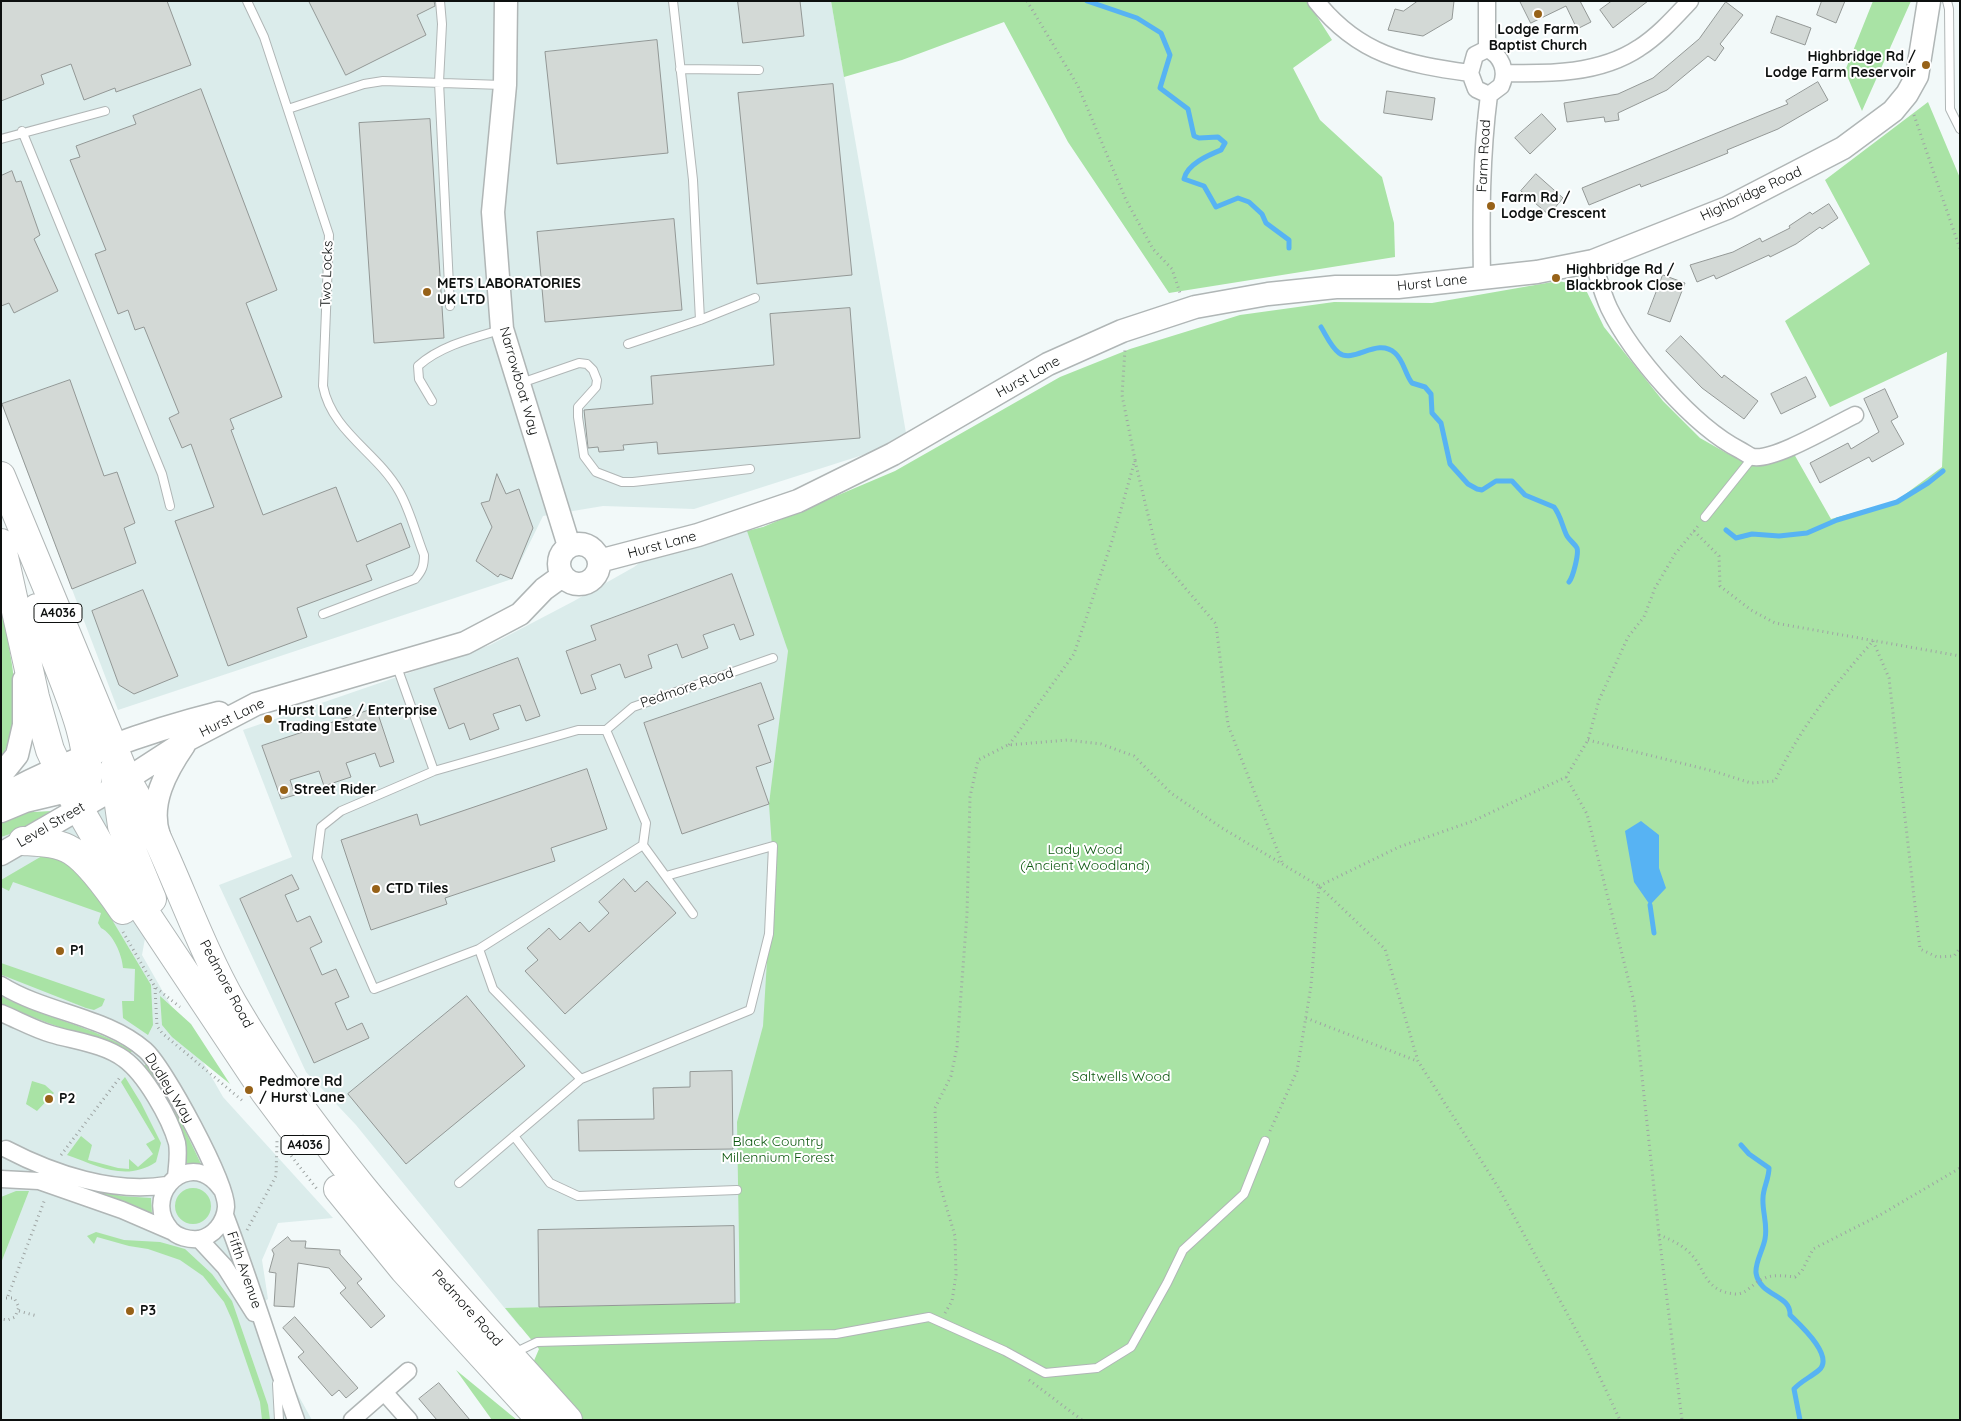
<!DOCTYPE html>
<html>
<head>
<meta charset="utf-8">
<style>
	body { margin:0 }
	#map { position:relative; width:1961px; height:1421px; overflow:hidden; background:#f2f9f9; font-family:Quicksand,sans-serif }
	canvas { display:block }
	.frame { position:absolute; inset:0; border:2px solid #0d100f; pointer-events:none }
</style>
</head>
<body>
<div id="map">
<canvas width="1961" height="1421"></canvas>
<div class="frame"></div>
</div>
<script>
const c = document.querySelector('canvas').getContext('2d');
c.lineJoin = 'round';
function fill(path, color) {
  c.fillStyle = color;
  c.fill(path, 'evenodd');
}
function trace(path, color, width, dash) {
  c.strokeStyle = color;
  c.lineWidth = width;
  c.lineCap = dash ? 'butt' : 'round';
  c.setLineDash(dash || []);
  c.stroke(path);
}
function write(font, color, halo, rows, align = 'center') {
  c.font = font + ' Quicksand,sans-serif';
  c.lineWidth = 4;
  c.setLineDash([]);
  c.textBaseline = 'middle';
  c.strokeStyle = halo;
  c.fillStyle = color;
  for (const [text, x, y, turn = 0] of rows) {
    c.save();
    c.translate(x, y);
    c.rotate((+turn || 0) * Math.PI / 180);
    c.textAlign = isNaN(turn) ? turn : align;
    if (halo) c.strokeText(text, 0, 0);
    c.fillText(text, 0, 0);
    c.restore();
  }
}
fill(new Path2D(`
	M1 1H831L906 433 869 453 694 509 603 506 543 516 512 579 118 710 1 403Z
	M763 527 788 651 773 1322 520 1327 356 1125 306 1072 219 885 292 857 243 730 490 645 574 601 634 567 648 556Z
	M94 796 126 806 157 872 142 955 223 1097 333 1218 278 1223 262 1260 268 1299 251 1310 312 1420H1V830L51 811 59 806Z`), '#dbeceb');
fill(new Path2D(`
	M831 1H1307L1332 40 1293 68 1320 120 1382 177 1394 223 1395 257 1169 293 1068 142 1004 22 902 60 844 77Z
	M1873 1H1911L1862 111 1845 71Z
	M1928 102 1960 178V1420H576L533 1363 539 1349 505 1308 740 1303 737 1122 763 1026 773 862 769 804 788 651 747 531 763 527 895 471 1060 377 1130 349 1240 315 1334 302 1432 303 1558 281 1584 286 1604 327 1663 401 1700 438 1730 455 1753 464 1794 454 1831 519 1896 501 1942 467 1947 352 1830 407 1785 321 1870 264 1825 180Z
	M1 609C10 651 28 720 1 757Z
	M33 809 34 812 51 811 19 831 1 837V823Z
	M51 855 71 865 102 903 151 985 153 1025 148 1035 123 1018 122 1001H134L135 969 123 968C122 954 113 934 101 928L98 923 101 913 13 882 9 891 1 887V880L42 856Z
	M1 963 105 999 102 1006 94 1010 86 1008 2 975Z
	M1 996C43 1018 93 1026 132 1051L130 1054 6 1007 1 1004Z
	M160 996 191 1024 230 1084 172 1037 162 1025Z
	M147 1063 171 1101 201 1164 186 1165C184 1129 163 1096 144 1066Z
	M125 1077 141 1103 161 1143 156 1162C126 1182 98 1166 67 1155L81 1136 92 1145 88 1160 118 1168 129 1169V1159L138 1167 153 1154 146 1144 155 1139 121 1082Z
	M32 1081 45 1085 54 1093 37 1111 26 1104Z
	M61 1178 121 1196 151 1198 152 1214 135 1206 60 1182Z
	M175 1206a18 18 0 1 1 36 0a18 18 0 1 1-36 0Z
	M16 1191H29L1 1263V1197Z
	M96 1232 124 1240 160 1242 185 1249 212 1274 232 1301 268 1405 270 1420H262L260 1402 232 1320 224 1302 203 1276 180 1260 148 1249 129 1246 97 1237 94 1244 87 1236Z
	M456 1370 517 1420H492Z`), '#a9e3a5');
fill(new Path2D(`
	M1641 821 1659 835V868L1666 888 1650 905 1634 882 1625 831Z`), '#57b3f3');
trace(new Path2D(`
	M1087 1 1137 18 1161 33 1170 55 1160 88 1188 109 1194 136 1199 138 1218 137 1225 143 1221 150C1209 155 1187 164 1184 179L1204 186 1216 207 1238 198 1249 202 1262 214 1266 223 1289 240V248
	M1321 327C1326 335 1331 347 1339 353 1354 364 1377 337 1395 353 1404 361 1405 374 1412 383L1425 387 1431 394 1432 413 1441 423 1450 464 1468 484 1477 489 1482 490 1496 481H1512L1525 495 1554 507C1561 516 1562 526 1567 536 1570 541 1575 544 1577 548 1579 554 1573 577 1569 582
	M1726 530 1736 538 1752 534 1779 536 1807 533 1837 520 1897 502 1928 483 1943 471
	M1650 905 1654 933
	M1741 1145 1749 1154 1769 1168C1769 1179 1763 1188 1763 1198 1762 1212 1768 1224 1765 1239 1763 1250 1755 1262 1756 1273 1760 1297 1791 1294 1790 1315 1799 1324 1835 1356 1819 1370 1811 1377 1801 1381 1794 1389L1800 1420`), '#57b3f3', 5);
const building = new Path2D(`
	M1 1H167L191 65 116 92 115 88 84 100 71 64 41 75 44 84 1 101Z
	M309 1H434L435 6 417 15 426 35 346 75Z
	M738 1H800L804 36 743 43Z
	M1418 1H1454L1452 19 1423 36 1388 30 1395 9 1403 11Z
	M1520 1H1580L1591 22 1577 29 1566 6 1531 23Z
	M1612 1H1648L1613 28 1600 10Z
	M1822 1H1845L1836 23 1817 15Z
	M1726 2 1743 15 1720 44 1724 48 1715 61 1708 56 1667 90 1618 113 1619 120 1605 122 1604 117 1567 122 1564 103 1618 94 1653 78 1699 39Z
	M1777 16 1811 28 1805 45 1771 33Z
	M657 40 668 153 557 164 545 52Z
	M1818 82 1828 100 1778 129 1727 150 1728 153 1693 167 1641 187 1640 184 1589 205 1582 188 1788 104 1786 101Z
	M833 84 852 275 757 284 738 93Z
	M201 89 277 290 246 303 282 397 230 419 234 429 231 430 263 515 336 487 357 542 401 523 410 547 366 565 372 580 297 608 307 637 228 666 175 521 214 507 191 444 182 448 169 418 179 413 144 327 135 330 128 310 118 314 95 254 106 250 70 160 80 157 76 146 136 124 133 116Z
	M1387 91 1435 98 1432 120 1384 113Z
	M1542 114 1556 129 1530 154 1515 138Z
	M430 119 444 338 374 343 359 123Z
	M12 171 16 182 21 181 40 235 34 239 58 291 14 313 9 303 1 306V176Z
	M1536 174 1563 198 1549 215 1521 191Z
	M1829 204 1838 218 1822 229 1820 227 1796 244 1770 257 1769 255 1716 279 1714 275 1697 282 1690 265 1733 252 1760 238 1762 242 1790 228 1789 226 1810 212 1812 214Z
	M674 219 682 310 545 322 537 232Z
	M1663 275 1685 283 1670 322 1648 314Z
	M850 308 860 438 658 454 657 442 623 445 624 450 599 452 598 447 588 448 584 410 653 404 651 376 774 365 770 314Z
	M1681 336 1722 378 1724 375 1758 401 1744 419 1702 388 1666 351Z
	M1806 377 1816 397 1781 414 1771 394Z
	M70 380 104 476 117 472 135 523 124 528 136 563 72 589 2 404Z
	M1885 389 1898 417 1891 421 1904 444 1872 462 1869 457 1820 483 1810 463 1848 443 1851 449 1879 432 1864 399Z
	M497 474 506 494 519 489 533 528 512 579 500 574 498 577 476 561 492 527 481 503 489 501Z
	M732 574 754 635 740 640 734 624 703 635 708 648 682 658 677 644 648 655 652 668 625 678 620 664 591 675 596 689 581 694 566 651 596 640 591 626Z
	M143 590 178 676 134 694 119 685 92 611Z
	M518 658 540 716 526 721 520 705 493 714 499 729 470 740 464 723 449 729 434 689Z
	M761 683 774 719 758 725 771 762 756 767 769 804 682 834 644 723Z
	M376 708 394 762 380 767 375 753 346 763 351 777 324 786 319 771 290 780 295 795 281 799 262 746Z
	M587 769 607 829 551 848 555 861 445 898 447 904 371 930 341 840 417 814 420 825Z
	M292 875 299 889 285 895 297 922 310 916 322 942 310 948 322 975 336 969 349 997 335 1003 347 1030 362 1023 369 1038 314 1063 240 899Z
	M624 879 635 892 647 881 676 913 565 1014 525 971 538 960 527 948 549 928 560 940 580 922 589 932 609 913 599 902Z
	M467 996 525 1066 406 1164 348 1094Z
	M732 1071 733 1149 579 1151 578 1120 654 1119 653 1088 690 1087V1072Z
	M734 1226 735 1303 539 1307 538 1230Z
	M288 1237 291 1241H306L305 1248 340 1250V1254L362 1279 357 1283 385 1316 371 1328 340 1293 346 1288 329 1268 298 1263 294 1307 274 1306 276 1273 269 1272 274 1254 272 1250Z
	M295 1317 358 1388 346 1398 339 1390 332 1396 298 1357 304 1352 283 1328Z
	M439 1383 470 1420H437L419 1399Z`);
fill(building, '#d3d9d6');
trace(building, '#939896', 1);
const lane = new Path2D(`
	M247 1 264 37 329 235 323 386C332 432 377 452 399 491 410 510 416 535 424 555 424 566 422 571 415 579L323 614
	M440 1 442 24 439 82 450 306
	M673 1 693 180 700 320
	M1947 1 1949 9 1950 109 1960 129
	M680 69 759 70
	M288 109 364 84 383 81 502 85
	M22 131 162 474 170 506
	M1 139 105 111
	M628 344 700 320 755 298
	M521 383 579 363 587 364 593 370 597 380 596 387 578 407V417L584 456 596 472 622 482H633L750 469
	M432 401 419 379 418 366C440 346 473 338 500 330
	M1705 517 1753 457
	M396 664 434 771 341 811 321 827 317 858 374 989 479 949 493 989 581 1079 459 1183
	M434 771 578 730H606L633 707 773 658
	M643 845 693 914
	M479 949 643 845 646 823 606 730
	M581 1079 750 1010 769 934 773 846 666 876
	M514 1136 550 1183 578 1196 737 1190
	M514 1353 537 1342 836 1334 929 1317 1005 1351 1045 1373 1097 1368 1131 1347 1167 1283 1183 1250 1244 1194 1265 1141
	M277 1384 279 1420`);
const street = new Path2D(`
	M1316 1C1359 55 1405 64 1470 73
	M1487 49C1501 55 1508 71 1501 86L1489 95 1476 89 1470 73 1475 55Z
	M1487 49V1
	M1504 73C1549 74 1600 74 1639 48 1658 36 1674 18 1690 1
	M1593 261C1598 276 1602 293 1609 308 1632 355 1693 426 1740 450 1744 452 1749 456 1753 457 1774 461 1834 425 1855 415
	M1482 278C1481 216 1481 156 1489 95
	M1 985C46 1013 106 1016 145 1050 164 1066 227 1183 226 1207 225 1222 214 1236 199 1239 189 1240 177 1237 171 1230 143 1199 181 1155 212 1179 215 1181 219 1186 222 1190
	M1 1013C18 1020 34 1029 51 1034 74 1041 104 1044 124 1059 145 1074 170 1118 177 1143 179 1154 177 1166 176 1177
	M6 1149C54 1174 114 1194 167 1185
	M1 1179 39 1181 122 1210 173 1232
	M225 1215C251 1283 272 1352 296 1420
	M199 1239 225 1267 254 1313
	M384 1392 409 1420
	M352 1420 408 1371`);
const secondary = new Path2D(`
	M506 1 505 85 493 212 502 329 569 546
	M559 564a20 20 0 1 1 40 0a20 20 0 1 1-40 0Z
	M599 561 698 535 798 501 893 454 1048 364 1122 331 1195 307 1268 294 1336 287H1398L1537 272 1593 261 1727 208 1843 148 1893 111 1907 94 1917 76 1929 1
	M1 775 17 755 24 725V680
	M1 796C70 759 143 732 219 713
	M1 811 25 801 84 787
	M159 836C148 804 166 771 184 745
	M1 854 101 796 189 739 256 704 465 643 520 614 544 589 562 576`);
const highway = new Path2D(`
	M1 476 127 780C169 851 192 932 233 1004 324 1160 448 1286 568 1420
	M1 543 35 697 50 750 69 791 100 845 264 1091 291 1127
	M37 608C51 658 96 738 86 788 84 795 81 803 78 810
	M114 769 122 826 152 899
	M23 841C39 842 58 842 72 851 88 861 112 894 123 910
	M338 1189 404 1270 541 1420`);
trace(lane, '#b0b6b6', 10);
trace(street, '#b0b6b6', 19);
trace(secondary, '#b0b6b6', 25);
trace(highway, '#b0b6b6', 30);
trace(new Path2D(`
	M1027 1 1078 86 1126 200 1153 249 1172 269 1180 293
	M1914 115 1960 249
	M1135 461 1158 556 1216 624 1228 725 1282 862
	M1694 531 1719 556 1720 586 1751 610 1775 623 1960 656
	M1873 641 1889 678 1920 949 1937 957 1954 956 1960 948
	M1588 740 1713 771 1751 783 1775 781C1800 728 1835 684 1873 641
	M1009 745 1074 654 1112 541 1135 460 1122 395 1125 350
	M1566 777 1587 814 1634 1002 1659 1235 1682 1420
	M1319 886 1399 847 1473 821 1566 777 1588 740 1599 700 1628 637 1644 617 1655 588 1675 554 1698 526
	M123 932 155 987 180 1007
	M155 988 157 1026 162 1033 244 1102
	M1306 1018 1417 1061
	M1270 1131 1297 1071 1311 986 1319 887
	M285 1148 317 1189
	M61 1155 121 1076
	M247 1230 276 1176 277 1141
	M1659 1235C1670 1239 1680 1244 1689 1252 1706 1268 1703 1291 1735 1294 1747 1295 1754 1281 1765 1278 1774 1274 1785 1276 1795 1277L1802 1271 1813 1249 1880 1215 1960 1168
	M8 1296 45 1199
	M1 1298H14L19 1307 15 1317 8 1320 1 1319
	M19 1311 37 1316
	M945 1313 952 1301 956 1275 955 1236 937 1175 935 1108 951 1076 957 1047 967 914 970 797 978 760 1008 745 1068 740 1101 744 1134 756 1171 793 1222 828 1319 886 1385 949 1418 1061 1498 1187 1587 1350 1620 1420
	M1029 1380 1082 1420`), '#9ea4a3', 3, [1, 4]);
trace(lane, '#fff', 8);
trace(street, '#fff', 16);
trace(secondary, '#fff', 22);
trace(highway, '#fff', 28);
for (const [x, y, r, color] of [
	[1538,14,5,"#976218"],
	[1926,65,5,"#976218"],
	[1491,206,5,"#976218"],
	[1556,278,5,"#976218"],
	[427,292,5,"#976218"],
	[268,719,5,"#976218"],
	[284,790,5,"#976218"],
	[376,889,5,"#976218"],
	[60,951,5,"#976218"],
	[249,1090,5,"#976218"],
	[49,1099,5,"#976218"],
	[130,1311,5,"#976218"]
]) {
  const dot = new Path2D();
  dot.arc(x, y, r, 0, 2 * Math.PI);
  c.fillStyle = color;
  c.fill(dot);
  trace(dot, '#fff', 2);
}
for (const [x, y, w] of [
	[58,613,48],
	[305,1145,48]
]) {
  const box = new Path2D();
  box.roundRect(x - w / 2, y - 9.5, w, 19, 4);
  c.fillStyle = '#fff';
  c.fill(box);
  trace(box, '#0d100f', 1);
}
write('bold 12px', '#0d100f', null, [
	["A4036",58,613],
	["A4036",305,1145]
]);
write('bold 14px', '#0d100f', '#fff', [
	["Lodge Farm",1538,30,"center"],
	["Baptist Church",1538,46,"center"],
	["Highbridge Rd /",1916,57,"right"],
	["Lodge Farm Reservoir",1916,73,"right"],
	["Farm Rd /",1501,198],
	["Lodge Crescent",1501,214],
	["Highbridge Rd /",1566,270],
	["Blackbrook Close",1566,286],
	["METS LABORATORIES",437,284],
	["UK LTD",437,300],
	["Hurst Lane / Enterprise",278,711],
	["Trading Estate",278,727],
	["Street Rider",294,790],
	["CTD Tiles",386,889],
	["P1",70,951],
	["Pedmore Rd",259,1082],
	["/ Hurst Lane",259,1098],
	["P2",59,1099],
	["P3",140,1311]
], 'left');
write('14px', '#0d100f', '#fff', [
	["Farm Road",1484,156,-87],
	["Highbridge Road",1751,194,-25],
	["Two Locks",327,274,-88],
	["Hurst Lane",1432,283,-6],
	["Hurst Lane",1028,377,-29],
	["Narrowboat Way",519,381,74],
	["Hurst Lane",662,545,-15],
	["Pedmore Road",687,688,-19],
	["Hurst Lane",232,718,-26],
	["Level Street",51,825,-30],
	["Pedmore Road",226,984,62],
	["Dudley Way",169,1088,58],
	["Fifth Avenue",244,1270,71],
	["Pedmore Road",467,1308,48]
]);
write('14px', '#0c580f', '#fff', [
	["Lady Wood",1085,850],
	["(Ancient Woodland)",1085,866],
	["Saltwells Wood",1121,1077],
	["Black Country",778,1142],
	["Millennium Forest",778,1158]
]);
</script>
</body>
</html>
